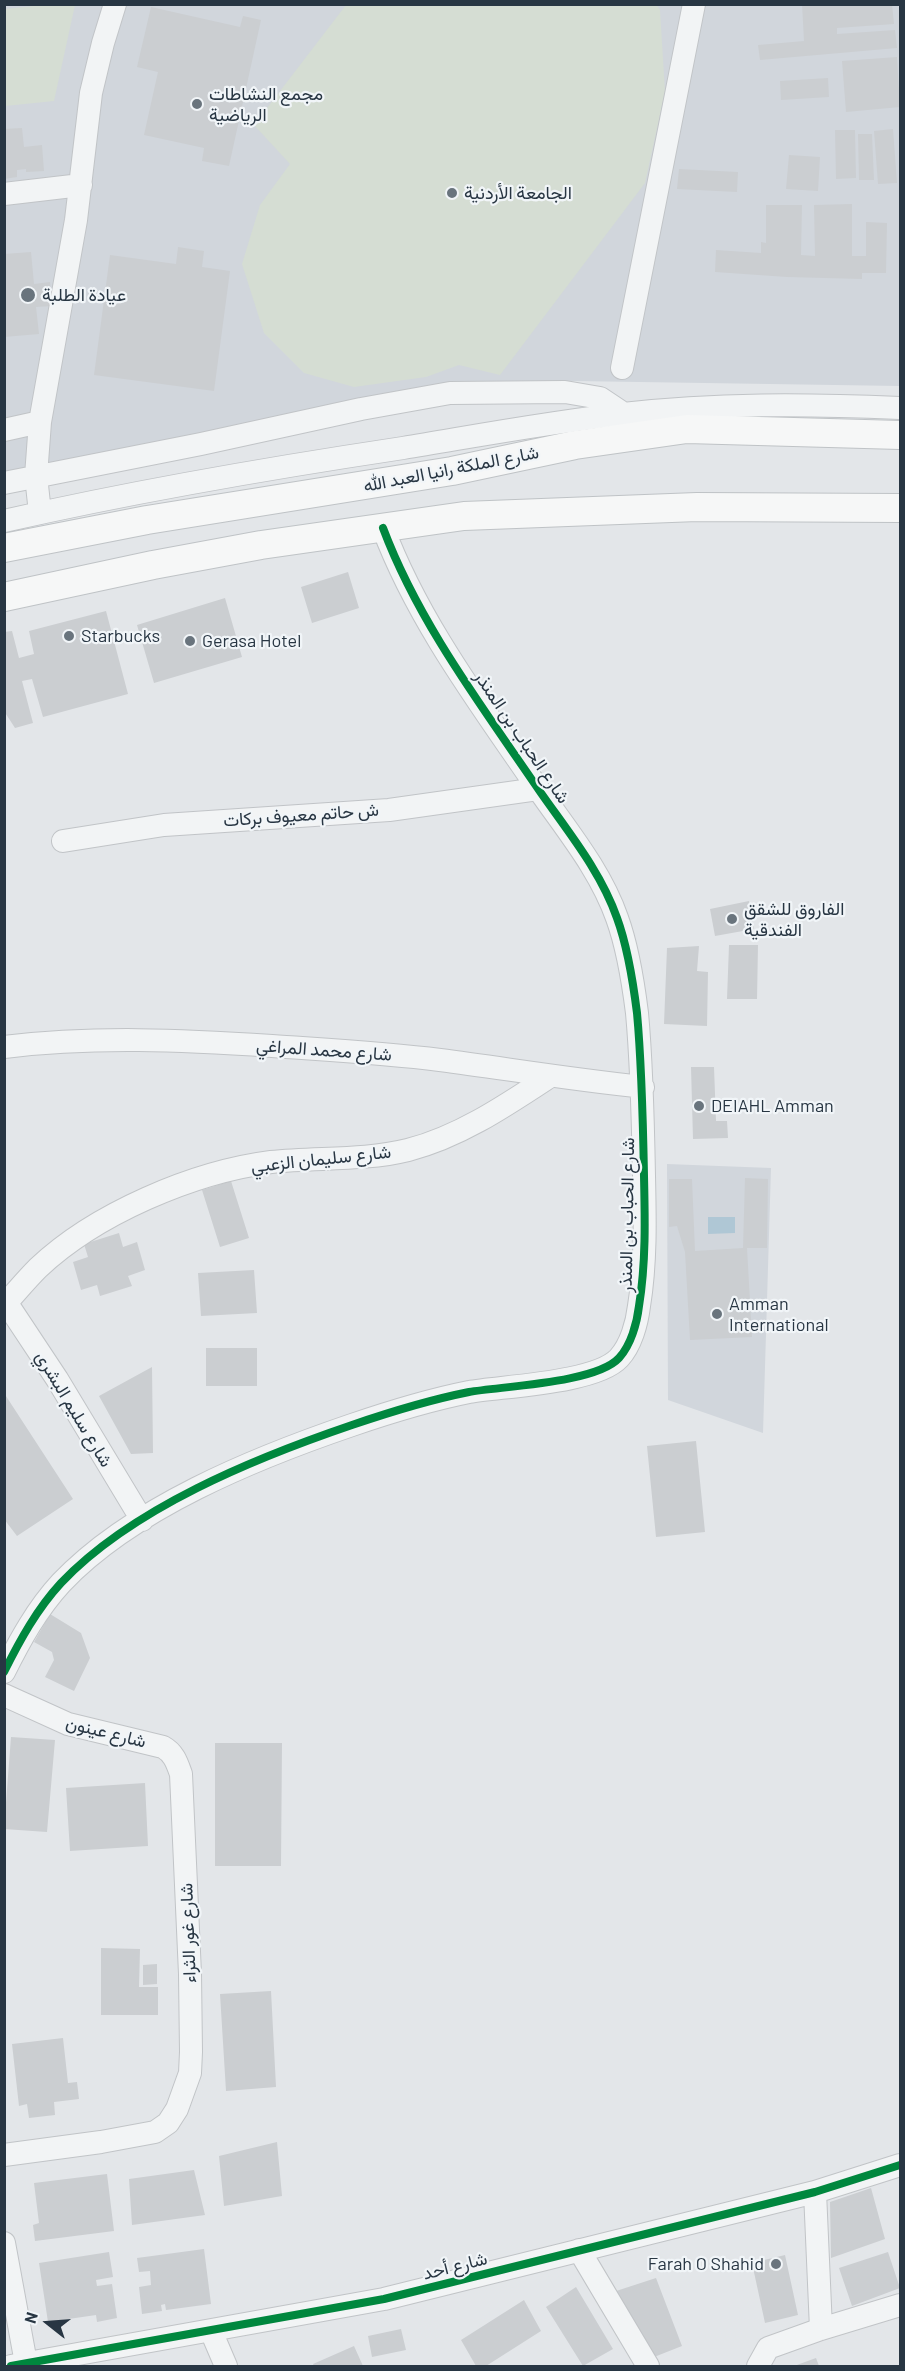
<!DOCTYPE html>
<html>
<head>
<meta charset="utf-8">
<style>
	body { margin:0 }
	#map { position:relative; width:905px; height:2371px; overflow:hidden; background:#e3e6e9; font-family:Barlow,sans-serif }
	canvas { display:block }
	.frame { position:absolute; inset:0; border:6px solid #283643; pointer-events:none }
	.north { position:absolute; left:18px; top:2293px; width:60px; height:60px; -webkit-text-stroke:4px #f1f5f8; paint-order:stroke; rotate:287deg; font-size:16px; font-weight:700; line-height:24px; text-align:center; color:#283643 }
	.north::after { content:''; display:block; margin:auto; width:21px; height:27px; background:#283643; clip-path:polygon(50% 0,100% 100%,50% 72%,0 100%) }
</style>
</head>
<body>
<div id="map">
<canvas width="905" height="2371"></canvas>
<div class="frame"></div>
<div class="north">N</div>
</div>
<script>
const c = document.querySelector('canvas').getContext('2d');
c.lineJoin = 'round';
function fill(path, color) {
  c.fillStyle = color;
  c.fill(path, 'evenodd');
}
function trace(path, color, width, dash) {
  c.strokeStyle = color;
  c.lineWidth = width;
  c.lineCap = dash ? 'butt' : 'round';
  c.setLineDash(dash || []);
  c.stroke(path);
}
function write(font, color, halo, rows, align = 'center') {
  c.font = font + ' Barlow,Vazirmatn,sans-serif';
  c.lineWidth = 4.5;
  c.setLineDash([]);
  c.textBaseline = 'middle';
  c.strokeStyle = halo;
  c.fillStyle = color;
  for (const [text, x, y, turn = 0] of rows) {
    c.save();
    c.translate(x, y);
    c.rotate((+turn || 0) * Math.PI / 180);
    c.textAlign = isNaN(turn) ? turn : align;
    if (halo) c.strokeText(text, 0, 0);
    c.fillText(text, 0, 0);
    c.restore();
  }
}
fill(new Path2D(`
	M5 5H900V386L574 381 486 383 5 474Z
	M667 1164 771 1168 763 1433 668 1400Z`), '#d1d6dc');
fill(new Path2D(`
	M53 4 75 5 54 101 5 106V9Z
	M656 4 660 10 665 92 645 183 500 375 459 365 426 377 354 387 304 373 264 333 242 264 260 205 290 164 254 125 346 5Z`), '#d5ddd3');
fill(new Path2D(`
	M708 1217H735V1233L708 1234Z`), '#afc7d5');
fill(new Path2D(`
	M802 4H892L894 24 837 28V34L895 30 897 48 760 60 758 45 804 41Z
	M151 7 240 27 243 16 261 20 229 166 202 161 204 148 144 135 158 72 137 67Z
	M897 57 900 107 846 112 842 61Z
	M828 78 829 97 781 100 780 81Z
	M22 128 24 147 42 145 44 171 26 172V169L17 170V177L4 179V129Z
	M893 129 897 183 878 184 874 131Z
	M835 130H855L856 178 836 179Z
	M858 134H872L874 180H859Z
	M789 155 820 157 818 191 786 189Z
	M679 169 738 172 737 192 677 189Z
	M852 204V256H866V222L887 223 886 273H862V279L787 277 715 272 716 250 761 253V242L766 243V205H802L801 255 815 256 814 205Z
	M178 247 204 251 202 267 230 271 214 391 94 375 110 255 176 264Z
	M31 252 34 284 50 282 52 306 36 307 39 334 4 337V254Z
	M348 572 359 608 312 623 301 587Z
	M225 598 242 657 154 683 137 625Z
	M106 611 128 694 43 717 32 679 22 681 33 723 15 728 4 711V632L12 631 19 658 34 654 29 631Z
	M749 901 754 929 715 936 710 909Z
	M729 945H758L757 999H727Z
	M699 946 697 971 708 972 707 1026 664 1024 667 948Z
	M691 1067H714L716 1121H727L728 1138 693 1139Z
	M745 1178 768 1179 767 1248H747L752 1337 690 1340 685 1252 677 1226 669 1227V1179H692L695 1251 743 1248Z
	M231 1181 249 1238 220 1247 202 1190Z
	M119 1233 123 1247 137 1242 145 1270 128 1276 132 1286 100 1296 97 1285 81 1290 73 1262 88 1257 84 1244Z
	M254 1270 257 1313 201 1316 198 1273Z
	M206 1348H257V1386H206Z
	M152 1367 153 1453 131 1454 99 1396Z
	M4 1393 73 1499 17 1536 4 1519Z
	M696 1441 705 1532 656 1537 647 1446Z
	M50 1614 81 1633 90 1658 74 1691 45 1677 54 1660 52 1652 34 1642Z
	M11 1737 55 1740 47 1832 4 1829Z
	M215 1743H282L281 1866H215Z
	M145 1783 148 1846 70 1851 66 1788Z
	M101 1948 140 1949 139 1987H158V2015H101Z
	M157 1964V1984L143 1985V1965Z
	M271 1991 276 2087 226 2091 220 1994Z
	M63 2038 68 2083 77 2082 79 2099 54 2102 55 2115 29 2118 27 2104 19 2106 12 2044Z
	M277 2142 282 2196 224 2206 219 2156Z
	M194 2170 205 2215 132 2225 129 2179Z
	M107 2174 114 2231 35 2241 33 2225 39 2223 34 2183Z
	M871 2188 885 2239 831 2258 830 2202Z
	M204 2249 211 2304 166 2310 165 2304 161 2305 162 2311 142 2314 139 2287 151 2285 150 2271 139 2272 137 2258Z
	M109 2252 113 2277 96 2280 97 2286 112 2284 117 2318 97 2322 96 2315 48 2322 39 2263Z
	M888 2252 900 2288 852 2306 839 2268Z
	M785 2255 798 2315 765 2323 752 2263Z
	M656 2278 682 2346 649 2359 610 2293Z
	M576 2287 613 2349 583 2366 546 2307Z
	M524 2300 541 2331 486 2366H476L461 2340Z
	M401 2329 406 2350 372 2357 368 2336Z
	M354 2346 363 2366H314L313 2364Z
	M816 2358 819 2366H794Z`), '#cbced1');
const minor = new Path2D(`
	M4 194 81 185
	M622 368 694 4
	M4 430 40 422
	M4 483 201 444 361 409 450 393 565 392 600 398 624 414
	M40 513 36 476 40 422 76 220 91 93 103 43 115 4
	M4 521C136 491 270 468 403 448 476 436 550 422 623 414 715 403 808 404 900 408
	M63 841 164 825 389 810 538 789
	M4 1047C94 1036 183 1040 272 1046 328 1050 384 1053 440 1060 508 1069 575 1080 643 1087
	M4 1299 57 1379 142 1520
	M7 1302C17 1291 27 1279 38 1268 95 1214 193 1172 271 1162 317 1157 363 1161 408 1150 459 1137 505 1106 549 1077
	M4 1672C20 1640 37 1609 61 1583 132 1508 255 1458 352 1425 390 1412 429 1400 469 1392 504 1386 596 1383 619 1358 631 1345 637 1323 639 1306 646 1263 645 1219 644 1176 643 1121 642 1067 637 1013 633 981 628 948 617 918 601 872 569 833 541 793 484 709 419 624 383 528
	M4 1695 68 1724 163 1747C174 1753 177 1763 181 1774L190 1974 191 2052 190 2073 177 2109 168 2123 155 2132 101 2142 4 2155
	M815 2192 821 2329
	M4 2243 26 2363
	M579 2250 648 2366
	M211 2331 226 2366
	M11 2366 384 2299 815 2192 900 2165
	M758 2366 768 2348 821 2329 900 2305`);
const major = new Path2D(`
	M4 548 147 520 452 471 575 445 687 429 900 435
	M4 597 153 565 261 545 464 516 697 507 900 508`);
trace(minor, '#c1c4c7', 24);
trace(major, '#bfc3c6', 30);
trace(minor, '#f2f4f5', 22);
trace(major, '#f6f7f7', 28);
trace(new Path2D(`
	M4 1672C20 1640 37 1609 61 1583 132 1508 255 1458 352 1425 390 1412 429 1400 469 1392 504 1386 596 1383 619 1358 631 1345 637 1323 639 1306 646 1263 645 1219 644 1176 643 1121 642 1067 637 1013 633 981 628 948 617 918 601 872 569 833 541 793 484 709 419 624 383 528
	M11 2366 384 2299 815 2192 900 2165`), '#00873e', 8);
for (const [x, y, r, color] of [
	[197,104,6,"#69747d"],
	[452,193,6,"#69747d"],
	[28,295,8,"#69747d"],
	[69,636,6,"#69747d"],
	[190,641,6,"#69747d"],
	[732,919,6,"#69747d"],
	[699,1106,6,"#69747d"],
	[717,1314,6,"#69747d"],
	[776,2264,6,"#69747d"]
]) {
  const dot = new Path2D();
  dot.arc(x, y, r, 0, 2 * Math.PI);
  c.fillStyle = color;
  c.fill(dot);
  trace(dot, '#f1f5f8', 2);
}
write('18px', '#283643', '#f1f5f8', [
	["مجمع النشاطات",209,94],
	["الرياضية",209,115],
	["الجامعة الأردنية",464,193],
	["عيادة الطلبة",42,295],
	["Starbucks",81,636],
	["Gerasa Hotel",202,641],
	["الفاروق للشقق",744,909],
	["الفندقية",744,930],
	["DEIAHL Amman",711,1106],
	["Amman",729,1304],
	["International",729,1325],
	["Farah O Shahid",764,2264,"right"]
], 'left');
write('18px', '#283643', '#f1f5f8', [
	["شارع الملكة رانيا العبد الله",451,469,-11],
	["شارع الحباب بن المنذر",522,737,56],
	["ش حاتم معيوف بركات",301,815,-4],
	["شارع محمد المراغي",324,1050,4],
	["شارع سليمان الزعبي",321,1159,-6],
	["شارع الحباب بن المنذر",627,1215,-89],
	["شارع سليم البشري",74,1409,59],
	["شارع عينون",106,1732,14],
	["شارع غور الثراء",188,1933,-92],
	["شارع أحد",455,2266,-14]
]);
</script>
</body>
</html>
